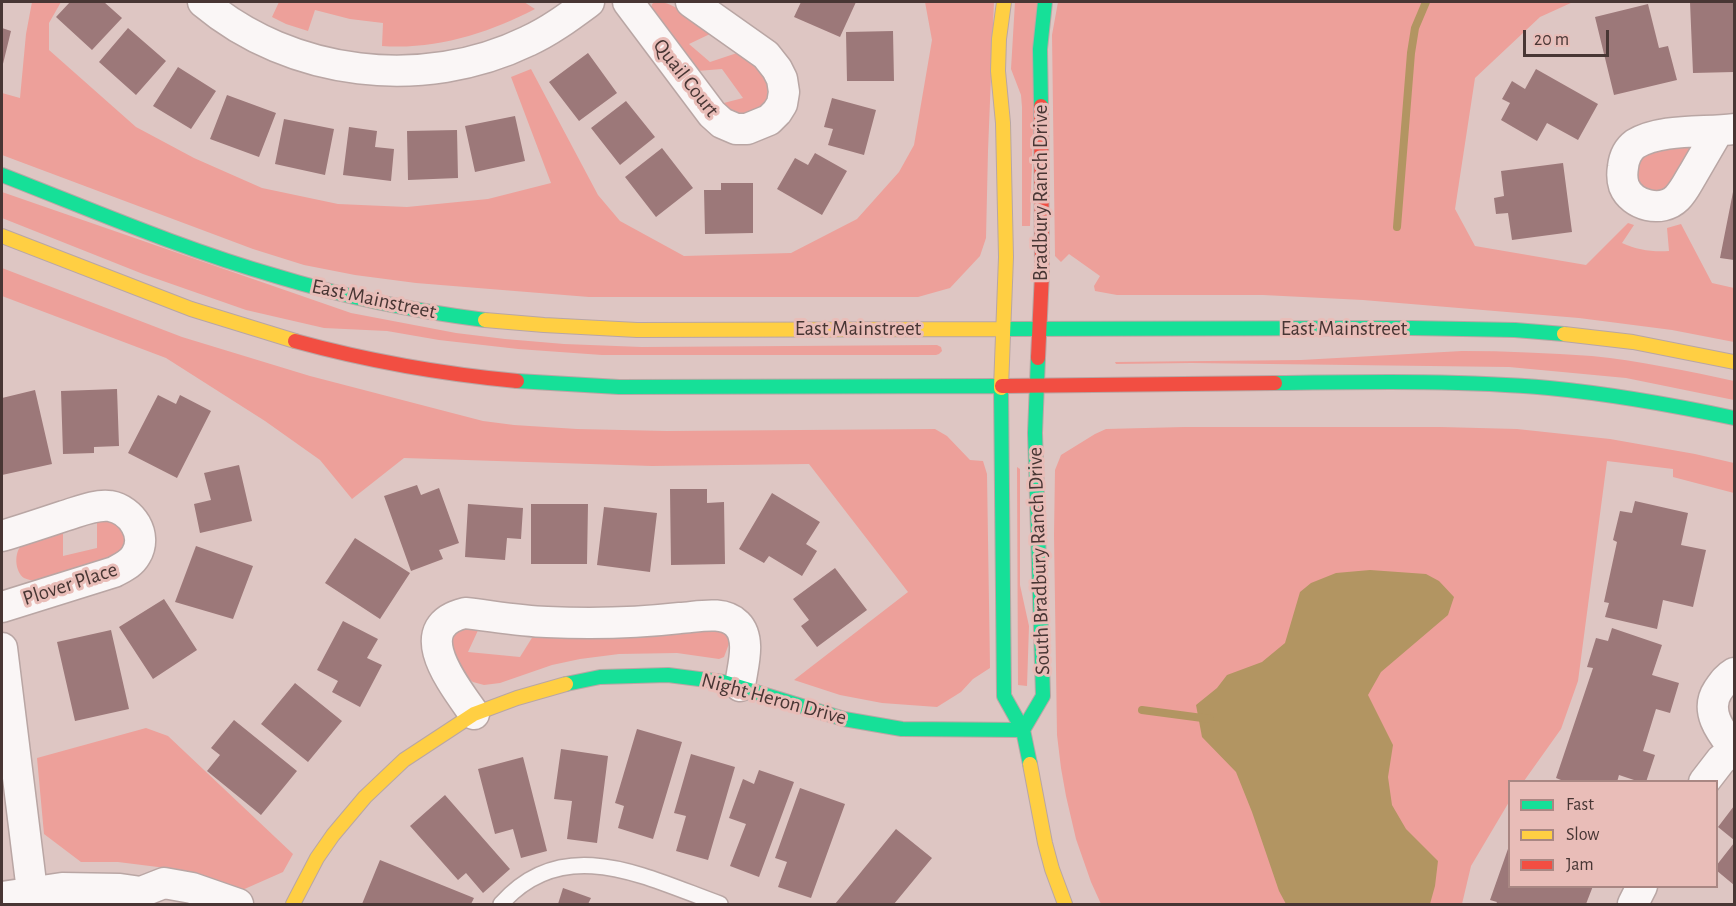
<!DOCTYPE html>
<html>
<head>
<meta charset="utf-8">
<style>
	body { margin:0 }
	#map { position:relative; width:1736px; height:906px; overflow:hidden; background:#dec6c3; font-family:"Alegreya Sans",sans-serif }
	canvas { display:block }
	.frame { position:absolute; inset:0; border:3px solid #483634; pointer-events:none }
	.legend { position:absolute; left:1508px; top:780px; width:210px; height:108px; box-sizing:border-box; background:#e9bdb8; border:2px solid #a98783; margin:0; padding:8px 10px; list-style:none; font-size:18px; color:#483634 }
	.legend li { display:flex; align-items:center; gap:12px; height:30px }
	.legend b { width:30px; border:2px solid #a98783 }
	.scale { position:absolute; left:1523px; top:30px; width:86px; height:27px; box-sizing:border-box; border:3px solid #483634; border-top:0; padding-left:8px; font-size:18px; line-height:21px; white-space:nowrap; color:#483634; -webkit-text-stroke:4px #e9bdb8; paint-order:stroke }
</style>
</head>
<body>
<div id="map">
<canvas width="1736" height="906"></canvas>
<div class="frame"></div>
<ul class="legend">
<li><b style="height:8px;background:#16e098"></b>Fast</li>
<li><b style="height:8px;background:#ffcf43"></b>Slow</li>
<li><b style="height:8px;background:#f24e42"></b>Jam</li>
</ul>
<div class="scale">20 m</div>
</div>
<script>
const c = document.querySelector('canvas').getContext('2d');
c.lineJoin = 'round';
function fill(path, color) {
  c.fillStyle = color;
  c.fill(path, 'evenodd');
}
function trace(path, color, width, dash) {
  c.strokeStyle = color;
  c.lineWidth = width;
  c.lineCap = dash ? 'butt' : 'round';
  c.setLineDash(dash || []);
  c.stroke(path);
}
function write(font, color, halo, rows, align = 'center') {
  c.font = font + ' "Alegreya Sans",sans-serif';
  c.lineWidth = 6;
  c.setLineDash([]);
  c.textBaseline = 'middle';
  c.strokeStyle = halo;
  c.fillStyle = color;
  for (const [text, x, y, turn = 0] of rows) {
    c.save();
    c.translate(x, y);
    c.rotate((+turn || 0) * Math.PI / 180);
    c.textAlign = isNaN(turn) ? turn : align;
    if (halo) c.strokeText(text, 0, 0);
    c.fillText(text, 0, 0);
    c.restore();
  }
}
fill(new Path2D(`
	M32 2H61L49 23V50L136 127 194 158 262 188 338 204 407 207 488 199 551 183 511 77 531 69 598 195 620 221 684 256 791 253 857 219 899 172 914 145 932 40 925 2H994L988 151 986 238 980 256 950 288 918 297H589L416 283 355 275 304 265 253 249 2 155V93L20 98 26 34Z
	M279 2H524L535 9C489 33 435 50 382 46L383 23 350 19 315 10 308 31 286 24 272 17Z
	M655 2C673 0 697 22 710 34L689 44 710 62 737 53C760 68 774 75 765 105 748 115 735 119 720 104L743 98 722 69 697 71 651 9 652 4Z
	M1015 2H1037L1030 226H1022V107L1021 95 1011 69Z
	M1058 2H1573L1540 17 1475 78 1455 209 1475 246 1586 265 1628 223 1634 225 1622 243C1637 250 1652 252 1669 251L1667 228 1681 224 1712 283 1734 288V342L1672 330 1579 318 1363 300 1263 295H1117L1095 291 1094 286 1100 276 1069 254 1061 262 1055 256 1052 35Z
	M1683 146 1692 147 1669 186 1659 193C1645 190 1634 184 1637 168 1639 163 1640 159 1645 156 1653 150 1672 148 1683 146Z
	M2 192 351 313 456 333 505 339 564 344 642 347 937 345 941 347 942 351 939 354 936 355H602L518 349 439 340 387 331 324 328 246 310 143 274 2 218Z
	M2 268 182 337 310 376 483 421 514 425 577 429 667 431 935 429 947 436 970 460 983 461 987 474 990 668 973 679 961 692 937 707 882 703 840 695 794 680 908 592 809 464 652 466 404 458 352 499 320 460 265 421 166 358 2 296Z
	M1462 351C1506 351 1549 353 1592 356 1640 361 1688 371 1734 381V400L1626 378 1509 367 1191 363 1116 364 1115 362 1301 360Z
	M1184 427H1441L1517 429 1610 439 1695 454 1734 463V493L1673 477V469L1607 461 1578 681 1561 729 1524 781 1510 782 1509 802 1471 866 1462 904H1101L1091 882 1076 839 1066 796 1061 768 1057 735 1054 535 1055 470 1061 455 1095 434 1106 429Z
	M1017 467 1020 469V585L1029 626 1027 686 1018 685Z
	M104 520H113L125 530 128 541 120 555 38 581C34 581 28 580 24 578 15 572 13 552 23 544 29 540 54 534 63 531V556L97 548V522Z
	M465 625 480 626 468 652 520 657 535 633 633 637 683 633 710 629 719 630 725 633 730 641 724 657 719 659 677 653 619 654 580 659 552 665 500 683 484 685 473 682 464 675 451 645 452 632Z
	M146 728 168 736 293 854 283 872 240 891 192 875 158 867 118 862H81L44 834 37 758Z`), '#eda09a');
fill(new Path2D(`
	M1370 570 1426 574 1439 581 1454 597 1448 615 1381 672 1368 695 1393 745 1388 777 1392 805 1406 829 1438 861 1435 886 1430 904H1286L1279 891 1252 812 1236 772 1202 737 1196 705 1217 688 1227 675 1262 662 1285 643 1300 592 1311 583 1336 573Z`), '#b29562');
trace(new Path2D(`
	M1397 227 1411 53 1415 28 1426 2
	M1142 710 1210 719`), '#b29562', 8);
fill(new Path2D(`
	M70 2H104L122 18 92 50 56 17Z
	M801 2H856L840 37 794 17Z
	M1690 2H1734V72L1693 73Z
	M1648 4 1659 48 1668 46 1677 80 1614 95 1595 17Z
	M2 28 11 31 2 68Z
	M128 28 166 61 136 95 99 62Z
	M893 31 894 81H847L846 32Z
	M588 53 617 93 579 121 549 82Z
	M178 67 216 91 191 129 153 106Z
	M1536 69 1598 104 1578 140 1547 123 1537 141 1501 120 1510 103 1502 99 1512 81 1525 89Z
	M227 95 276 113 259 157 210 139Z
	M832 98 876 110 864 155 828 145 833 129 824 127Z
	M626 101 655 137 620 165 591 128Z
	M515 116 525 161 475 172 465 126Z
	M284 119 334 129 325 175 275 164Z
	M349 127 377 131 375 147 394 149 391 181 343 175Z
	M457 130 458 178 408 180 407 131Z
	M662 148 693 188 656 217 625 177Z
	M815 153 847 171 822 215 777 189 795 158 808 165Z
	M1563 163 1572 232 1512 240 1508 213 1496 214 1494 198 1504 196 1501 171Z
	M721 183H753V233L705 234 704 190H721Z
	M1733 192H1734V260L1720 258Z
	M117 389 119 446 94 447V453L63 454 61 391Z
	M35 390 52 464 2 475V398Z
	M158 395 176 404 180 395 211 411 177 478 128 453Z
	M239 465 252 521 200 533 194 504 211 500 204 473Z
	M417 485 421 495 439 488 459 543 439 550 443 559 411 571 384 496Z
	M670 489H707V503L724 502 725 564 671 565Z
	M772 493 820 522 806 544 817 551 802 576 769 556 764 563 739 549Z
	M1635 501 1688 513 1681 545 1706 550 1693 607 1663 600 1657 629 1605 617 1609 603 1604 602 1617 542 1613 540 1620 511 1632 513Z
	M468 504 523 508 521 539 507 538 505 560 465 557Z
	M531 504H588L587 564H531Z
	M604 507 657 513 650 572 597 565Z
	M355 538 410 573 380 619 325 583Z
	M196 546 253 566 233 619 175 602Z
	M835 568 867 610 817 647 801 626 809 620 793 599Z
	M164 599 197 650 153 679 119 627Z
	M343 621 378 639 367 658 382 665 360 707 332 692 338 681 317 670Z
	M1612 628 1662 645 1652 675 1679 683 1670 713 1656 709 1643 751 1655 755 1646 782H1640L1619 775 1617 782H1566L1556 778 1593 668 1587 667 1596 638 1608 641Z
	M111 630 129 709 75 721 57 642Z
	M295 683 342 721 308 762 261 724Z
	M234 720 297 771 261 815 207 771 220 755 211 748Z
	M637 729 682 742 653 839 618 828 624 806 615 803Z
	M561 749 608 756 597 843 567 839 572 801 554 799Z
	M691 754 735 767 708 860 676 851 686 816 674 813Z
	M523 757 547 851 521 858 513 829 495 834 478 769Z
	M759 770 794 782 759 877 730 866 746 824 729 818 743 779 754 784Z
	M800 788 845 804 811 898 778 887 787 862 775 858Z
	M445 795 510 869 483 893 466 873 458 880 410 826Z
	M1734 806V840L1718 827Z
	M896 829 932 858 894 904H835Z
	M1734 843V885L1716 870V866Z
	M1509 846 1510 886H1593L1586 904H1496L1497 902 1490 900Z
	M380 860 474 898 471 904H362Z
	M563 888 591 898 588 904H558Z`), '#9c7879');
const lane = new Path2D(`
	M501 904C564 832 647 878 720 904`);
const street = new Path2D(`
	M203 2C291 76 423 92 528 41 550 31 570 16 589 2
	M628 2 712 114 722 123 736 129H747L769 120 777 112 782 104 784 92 782 79 777 69 766 55 691 2
	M1718 131C1710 145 1701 160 1693 174 1688 182 1684 191 1677 198 1662 213 1632 206 1624 186 1622 180 1622 173 1623 167 1624 158 1627 150 1635 144 1662 128 1705 133 1734 129
	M2 536C22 530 43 523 64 516 78 512 95 504 110 506 132 510 148 535 136 555 131 564 123 567 114 572L2 607
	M2 648 32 891
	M474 714C455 686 406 627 465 613 492 616 519 621 547 622 591 624 636 623 680 618 698 617 723 610 737 624 752 639 742 668 740 686
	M1734 749C1721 732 1704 711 1718 690 1723 683 1727 677 1734 673
	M1704 782 1721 760 1734 749
	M2 897 62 888 120 889 141 892 164 883 192 888 238 904
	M1633 904 1642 886`);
const fast = new Path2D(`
	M1041 106 1040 49 1045 2
	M2 175C92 210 182 249 276 276 344 297 415 311 485 320
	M1001 329 1411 328 1515 330 1564 334
	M517 381 619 387 1002 386
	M1275 383C1366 382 1458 380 1549 388 1611 394 1673 405 1734 418
	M1001 388 1004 696 1023 730 1030 764
	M566 684 600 677 668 675 723 682 844 719 902 729 1023 730
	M1023 730 1043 696 1035 433 1038 358`);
const slow = new Path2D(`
	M2 236 191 309 295 341
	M485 320 544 325 637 330 1001 329
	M1564 334 1633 342 1734 362
	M1001 388 1006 257 1003 123 998 71 999 39 1004 2
	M1030 764 1045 843 1052 869 1065 904
	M293 904 317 858 333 835 365 797 404 760 474 714 517 698 566 684`);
const jam = new Path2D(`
	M295 341C368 361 442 374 517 381
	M1038 358 1042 273 1041 106
	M1002 386 1275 383`);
trace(lane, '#b9a6a4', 18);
trace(street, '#b9a6a4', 33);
trace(fast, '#b9a6a4', 16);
trace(slow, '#b9a6a4', 16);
trace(jam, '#b9a6a4', 16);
trace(lane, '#faf6f6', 15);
trace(street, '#faf6f6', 30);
trace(fast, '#16e098', 14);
trace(slow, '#ffcf43', 14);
trace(jam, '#f24e42', 14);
write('21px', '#483634', '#e9bdb8', [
	["Quail Court",686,78,52],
	["Bradbury Ranch Drive",1041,193,-90],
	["East Mainstreet",374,299,12],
	["East Mainstreet",858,329],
	["East Mainstreet",1344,329],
	["South Bradbury Ranch Drive",1039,561,-92],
	["Plover Place",70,584,-18],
	["Night Heron Drive",774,699,15]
]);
</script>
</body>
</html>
